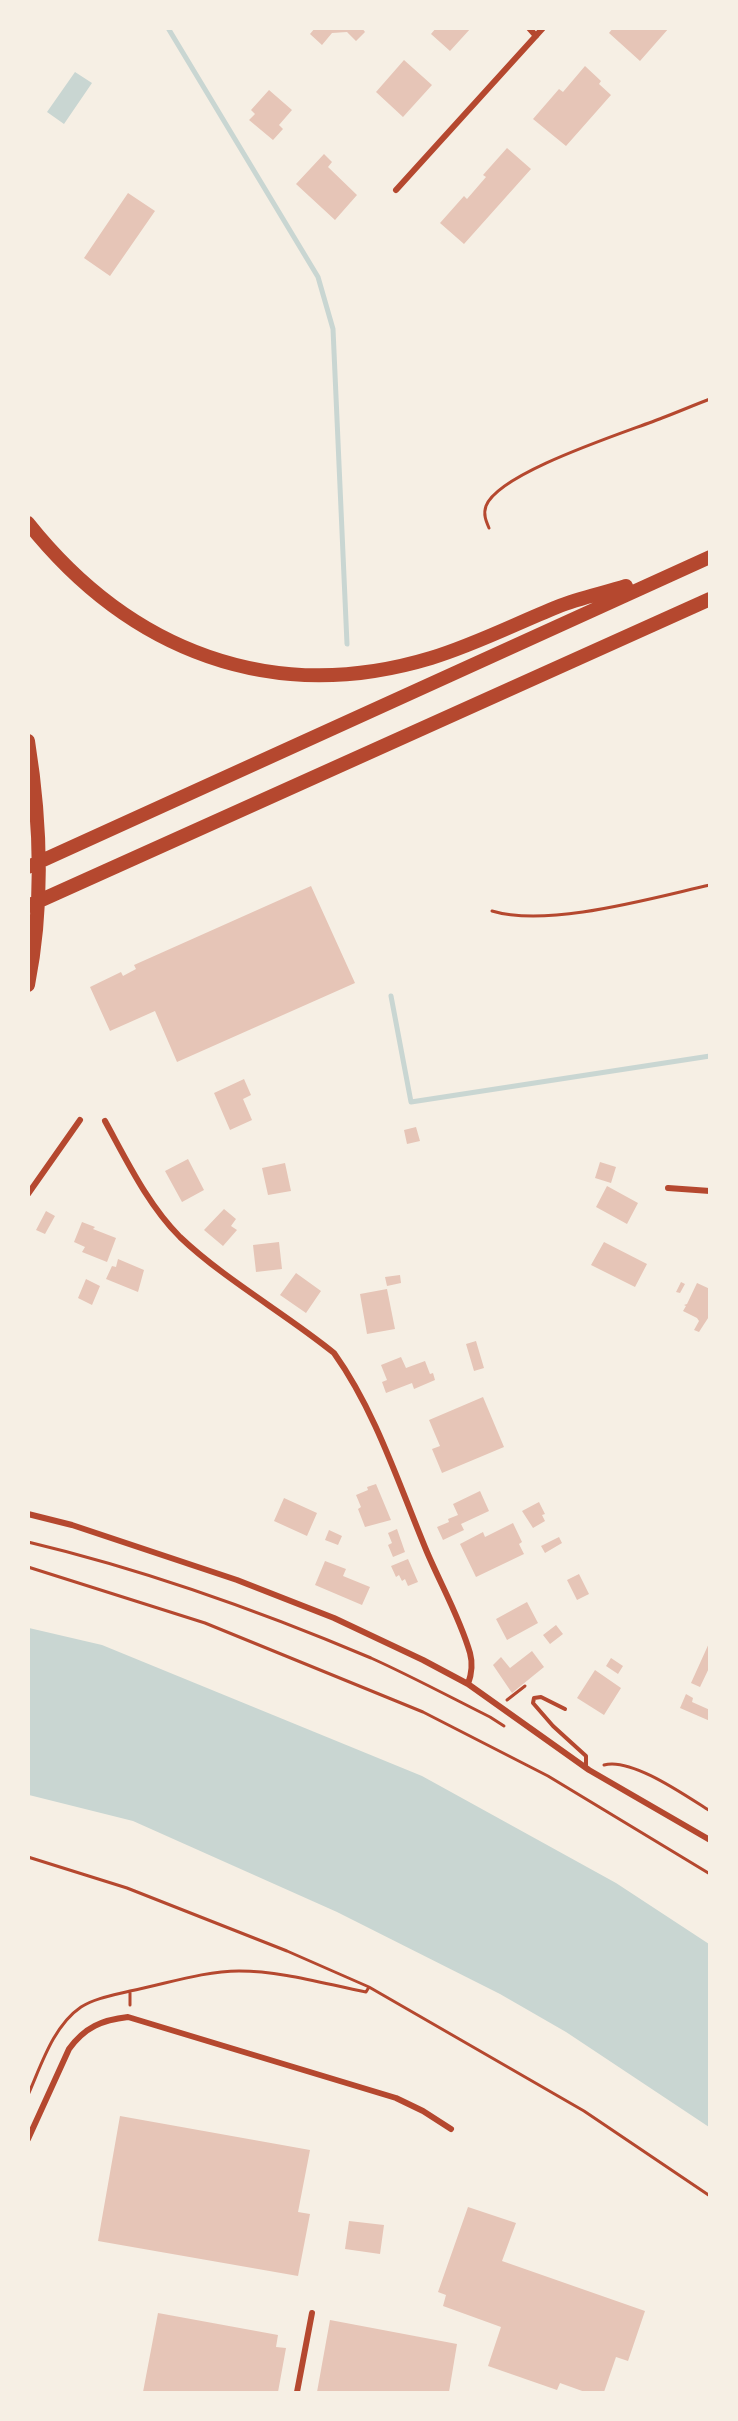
<!DOCTYPE html>
<html>
<head>
<meta charset="utf-8">
<style>
	body { margin:0 }
	#map { position:relative; width:738px; height:2421px; overflow:hidden; background:#f6efe4; font-family:Cabin,sans-serif }
	canvas { display:block }
	.frame { position:absolute; inset:0; border:30px solid #f6efe4; pointer-events:none }
</style>
</head>
<body>
<div id="map">
<canvas width="738" height="2421"></canvas>
<div class="frame"></div>
</div>
<script>
const c = document.querySelector('canvas').getContext('2d');
c.lineJoin = 'round';
function fill(path, color) {
  c.fillStyle = color;
  c.fill(path, 'evenodd');
}
function trace(path, color, width, dash) {
  c.strokeStyle = color;
  c.lineWidth = width;
  c.lineCap = dash ? 'butt' : 'round';
  c.setLineDash(dash || []);
  c.stroke(path);
}
fill(new Path2D(`
	M75 72 92 83 64 124 47 112Z
	M29 1628 102 1645 422 1776 616 1883 709 1944V2127L566 2032 500 1994 337 1912 133 1821 29 1795Z`), '#c9d6d2');
trace(new Path2D(`
	M168 28 318 277 333 329 347 644
	M391 996 411 1102 710 1056`), '#c9d6d2', 5);
fill(new Path2D(`
	M315 28H362L365 32 356 41 347 32 332 33 322 45 310 34Z
	M436 28H471L450 51 431 34Z
	M613 28H669L640 61 609 33Z
	M404 60 432 85 403 117 376 92Z
	M585 66 601 81 599 84 611 95 566 146 533 119 559 89 563 92Z
	M269 90 292 110 279 125 283 129 273 140 249 120 255 114 251 110Z
	M507 148 531 169 464 244 440 223 464 196 467 199 486 177 483 175Z
	M324 154 332 162 328 167 357 195 335 220 296 184Z
	M128 193 155 211 110 276 84 258Z
	M311 886 355 983 177 1062 155 1011 110 1031 90 987 121 972 123 976 136 969 134 965Z
	M244 1079 251 1095 243 1099 252 1120 230 1130 214 1093Z
	M416 1127 420 1141 407 1144 404 1130Z
	M188 1159 204 1190 182 1202 165 1171Z
	M600 1162 616 1167 611 1183 595 1178Z
	M285 1163 291 1191 268 1195 262 1168Z
	M607 1186 638 1203 627 1224 596 1207Z
	M224 1209 236 1219 231 1226 237 1230 223 1246 204 1230Z
	M46 1211 55 1216 45 1234 36 1230Z
	M82 1222 95 1227 93 1229 116 1238 107 1262 82 1252 85 1247 74 1242Z
	M279 1242 282 1269 256 1272 253 1245Z
	M604 1242 647 1264 635 1287 591 1265Z
	M118 1259 144 1270 138 1292 106 1279 112 1266 116 1267Z
	M296 1273 321 1291 306 1313 280 1295Z
	M400 1275 401 1283 387 1286 385 1277Z
	M86 1279 100 1286 92 1305 78 1298Z
	M681 1282 685 1284 680 1293 676 1292Z
	M697 1283 710 1289V1315L699 1332 694 1330 699 1321 697 1318 683 1311 686 1306 684 1305 687 1304Z
	M387 1289 395 1329 367 1334 360 1294Z
	M476 1341 484 1368 474 1371 466 1344Z
	M401 1357 406 1368 425 1361 430 1374 433 1373 435 1380 414 1389 412 1383 386 1393 382 1382 387 1380 381 1365Z
	M483 1397 504 1447 442 1473 432 1449 440 1446 429 1420Z
	M376 1484 391 1520 365 1527 358 1509 361 1507 356 1495 368 1490 367 1487Z
	M480 1491 489 1511 461 1524 464 1530 443 1540 437 1527 449 1522 448 1519 458 1515 453 1504Z
	M284 1498 317 1513 307 1536 274 1521Z
	M539 1502 545 1514 542 1515 545 1521 533 1528 522 1511Z
	M513 1523 522 1542 519 1544 524 1554 476 1577 460 1544 483 1532 485 1537Z
	M397 1529 405 1552 393 1557 388 1545 392 1543 388 1533Z
	M329 1530 342 1536 338 1545 325 1540Z
	M559 1537 562 1543 545 1553 541 1546Z
	M408 1559 418 1582 408 1586 405 1579 402 1581 399 1575 396 1577 391 1566Z
	M325 1561 346 1569 343 1576 370 1587 362 1605 315 1585Z
	M579 1574 589 1594 577 1600 567 1580Z
	M527 1602 538 1623 507 1640 496 1619Z
	M556 1625 563 1634 550 1644 543 1635Z
	M710 1641V1666L700 1687 691 1683Z
	M532 1651 544 1667 512 1693 493 1665 501 1657 510 1668Z
	M611 1658 623 1666 618 1674 606 1666Z
	M595 1670 621 1688 604 1715 577 1698Z
	M686 1694 693 1698 692 1702 710 1710V1721L680 1708Z
	M120 2116 310 2150 298 2212 310 2214 298 2276 98 2241Z
	M468 2207 516 2223 502 2261 645 2311 628 2361 616 2357 604 2392H585L560 2383 557 2390 488 2366 501 2327 443 2306 446 2295 438 2292Z
	M349 2221 384 2225 380 2254 345 2249Z
	M158 2313 278 2335 276 2347 286 2348 278 2392H143Z
	M330 2320 457 2344 449 2392H317Z`), '#e6c5b7');
trace(new Path2D(`
	M489 528C486 521 483 514 486 506 499 472 627 432 662 418 678 412 694 405 710 399
	M492 911C548 928 652 898 710 885
	M28 1542C146 1570 260 1611 371 1658 411 1676 450 1697 490 1717L504 1726
	M28 1567 205 1623 423 1712 548 1776 710 1874
	M507 1700 525 1686
	M604 1765C631 1757 686 1796 710 1811
	M28 1857 127 1888 287 1951 369 1987 584 2111 710 2196
	M130 1991C166 1984 203 1971 239 1971 282 1971 325 1984 366 1992L369 1987
	M28 2095C41 2066 53 2026 81 2007 95 1998 114 1995 130 1991V2005`), '#b5482f', 3);
trace(new Path2D(`
	M565 1709 541 1697 534 1698 533 1703 553 1726 586 1756V1768`), '#b5482f', 4);
trace(new Path2D(`
	M529 28 536 36
	M396 190 543 28
	M105 1121C127 1161 148 1205 180 1237 224 1279 286 1314 334 1353 376 1412 399 1485 427 1552 441 1585 460 1618 470 1653 473 1664 472 1673 468 1684
	M668 1188 710 1191
	M28 1194 80 1120
	M28 1514 72 1525 237 1580 334 1618 423 1660 468 1684 589 1770 710 1840
	M28 2139 69 2049C85 2027 102 2020 128 2017L396 2098 423 2111 451 2129
	M297 2392 312 2313`), '#b5482f', 6);
trace(new Path2D(`
	M28 523C130 651 272 706 431 658 474 645 515 624 557 607 579 598 604 593 626 586
	M28 741C41 822 44 904 28 985
	M28 867 710 557
	M28 906 710 599`), '#b5482f', 14);
</script>
</body>
</html>
